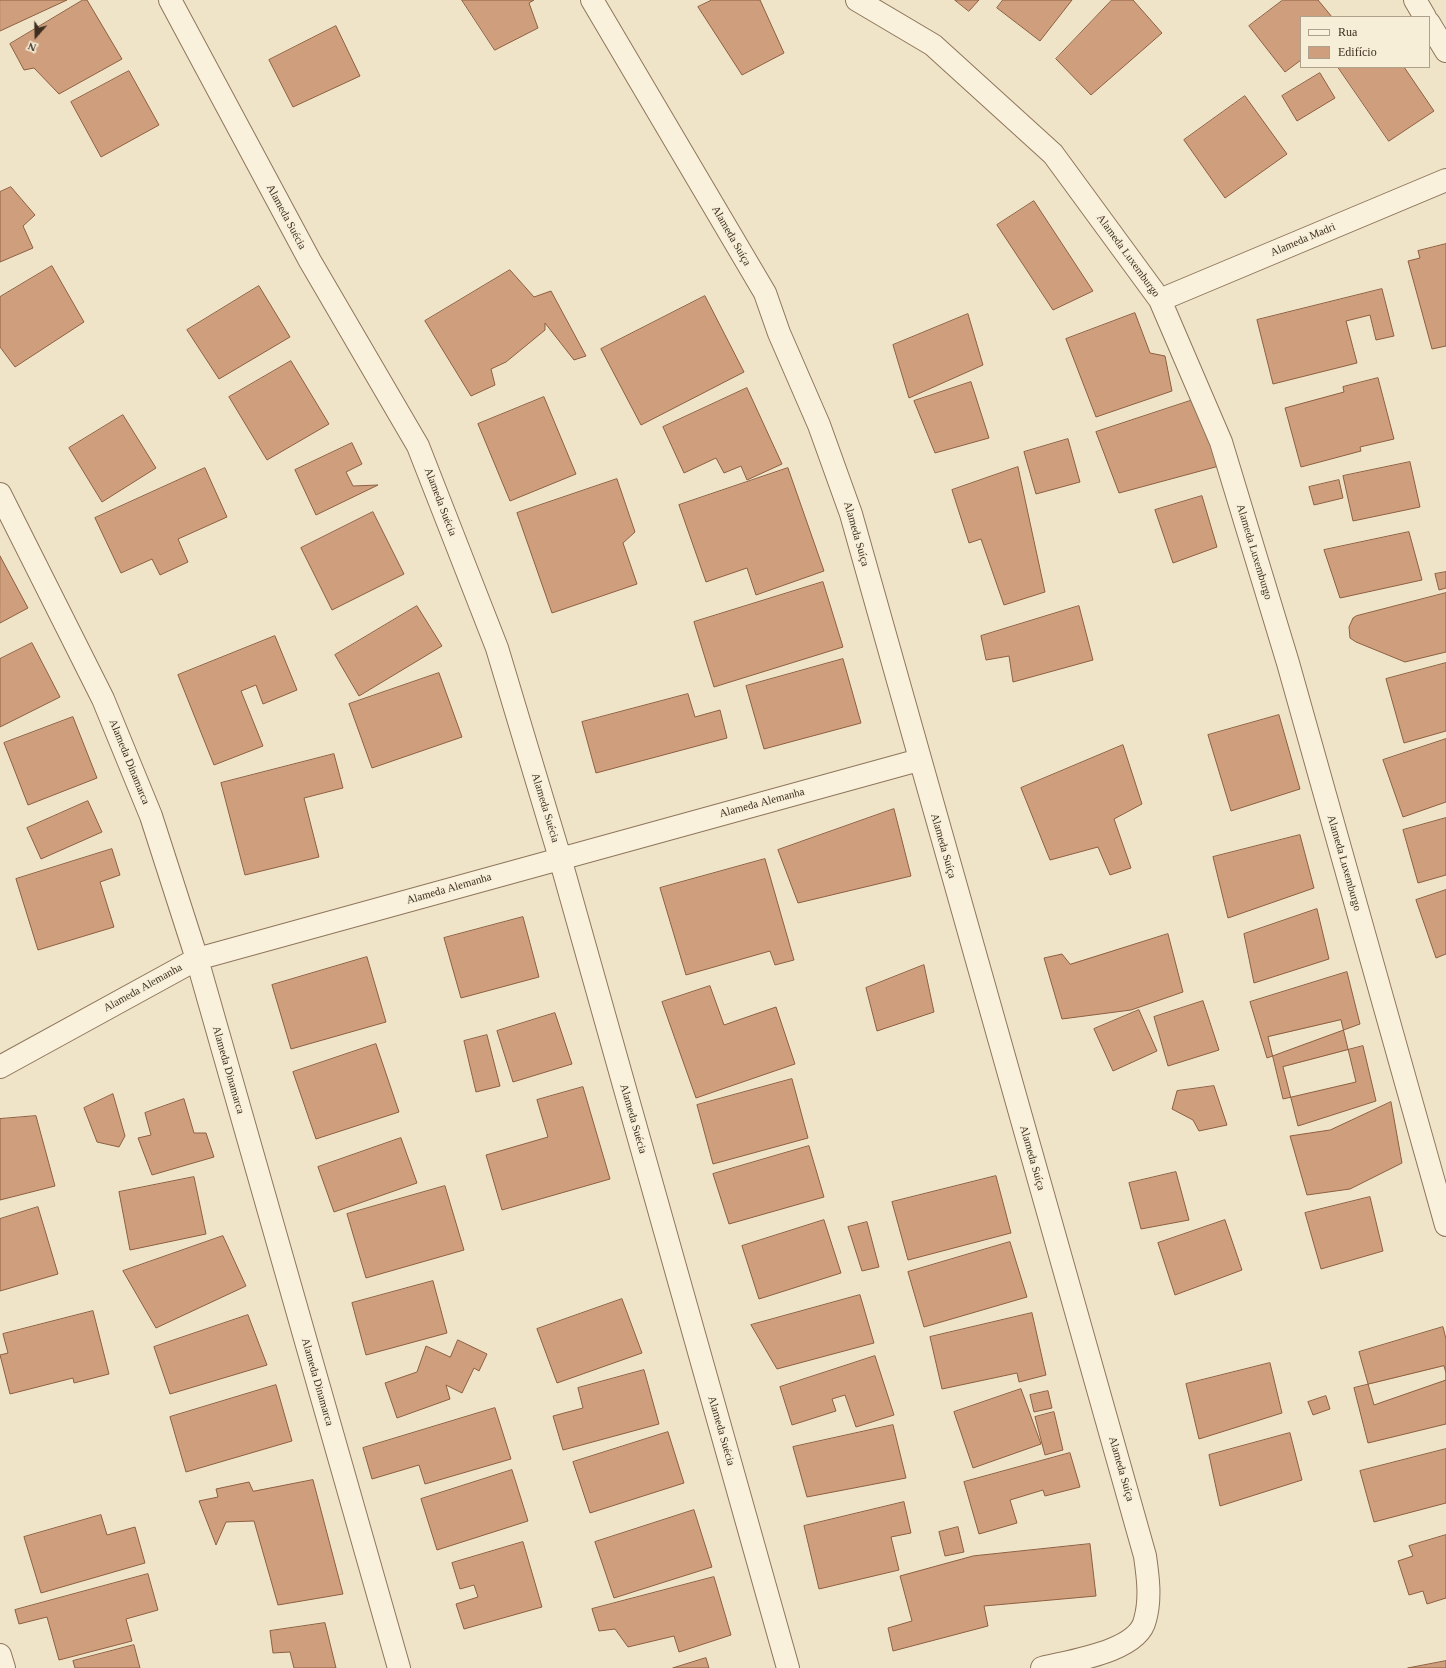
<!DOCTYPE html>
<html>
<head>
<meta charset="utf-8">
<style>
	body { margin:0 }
	#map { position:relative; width:1446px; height:1668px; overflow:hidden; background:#f0e4c8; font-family:Georgia,serif }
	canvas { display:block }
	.legend { position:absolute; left:1300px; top:16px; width:130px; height:52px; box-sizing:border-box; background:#f7eed8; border:1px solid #ada18e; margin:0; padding:5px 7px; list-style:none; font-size:12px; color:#3d2e20 }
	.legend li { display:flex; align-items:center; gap:8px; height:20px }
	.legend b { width:20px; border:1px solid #ada18e }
	.north { position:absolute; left:16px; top:16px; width:40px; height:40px; -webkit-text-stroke:3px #f7eed8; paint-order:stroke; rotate:200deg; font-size:11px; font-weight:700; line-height:16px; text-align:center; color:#3d2e20 }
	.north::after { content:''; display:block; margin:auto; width:14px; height:18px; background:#3d2e20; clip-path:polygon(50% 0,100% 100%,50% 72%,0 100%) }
</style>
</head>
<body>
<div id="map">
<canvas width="1446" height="1668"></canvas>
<ul class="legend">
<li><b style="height:5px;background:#faf1dc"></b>Rua</li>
<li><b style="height:11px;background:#cf9f7d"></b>Edifício</li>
</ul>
<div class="north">N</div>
</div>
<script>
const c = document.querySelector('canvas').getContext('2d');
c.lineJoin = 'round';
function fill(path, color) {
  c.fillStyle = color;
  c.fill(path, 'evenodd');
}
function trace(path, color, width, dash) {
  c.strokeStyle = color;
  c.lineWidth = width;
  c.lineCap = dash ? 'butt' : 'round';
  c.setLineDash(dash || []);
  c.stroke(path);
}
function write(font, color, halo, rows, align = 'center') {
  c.font = font + ' Georgia,serif';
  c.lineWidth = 3;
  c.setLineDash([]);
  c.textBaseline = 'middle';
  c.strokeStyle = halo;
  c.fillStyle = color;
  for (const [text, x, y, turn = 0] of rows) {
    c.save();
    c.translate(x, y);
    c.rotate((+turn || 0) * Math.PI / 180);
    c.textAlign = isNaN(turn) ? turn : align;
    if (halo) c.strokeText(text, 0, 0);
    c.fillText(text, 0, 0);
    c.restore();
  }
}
const building = new Path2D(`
	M0 0H67L0 31Z
	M83 0H87L122 59 59 94 34 68 24 70 10 44Z
	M462 0H534L529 3 538 28 495 50Z
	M712 0H760L784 53 742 75 698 7Z
	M955 0H979L969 11Z
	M1003 0H1072L1040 41 997 8Z
	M1112 0H1133L1162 33 1091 95 1056 59Z
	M1283 0H1318L1332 17H1301V60L1285 72 1249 26Z
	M336 26 360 76 293 107 269 60Z
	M1338 67H1404L1434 111 1389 141Z
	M129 71 159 125 101 157 71 102Z
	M1320 73 1335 98 1297 121 1282 96Z
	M1245 96 1287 154 1225 198 1184 140Z
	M11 187 35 215 23 226 33 248 0 262V192Z
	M1034 201 1093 291 1053 310 997 225Z
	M1446 244V346L1432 349 1408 261 1420 258 1418 251Z
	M52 266 84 322 15 367 0 347V297Z
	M510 270 534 297 551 291 586 356 574 360 545 323V330L506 362 491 369 495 385 471 396 425 321Z
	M259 286 290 337 219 379 187 330Z
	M1382 289 1394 336 1376 340 1370 315 1346 321 1357 363 1273 384 1257 320Z
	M705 296 744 372 641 425 601 349Z
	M1135 313 1150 353 1165 356 1172 391 1096 417 1066 339Z
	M968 314 983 365 909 398 893 345Z
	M291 361 329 424 267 460 229 397Z
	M1378 378 1394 439 1360 447 1361 451 1301 467 1285 408 1344 392 1343 387Z
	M971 382 989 438 935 453 914 401Z
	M747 388 782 464 747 480 741 466 724 473 716 458 684 473 663 427Z
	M544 397 576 474 510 501 478 424Z
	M1196 399 1219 466 1119 493 1096 432Z
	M123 415 156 468 102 502 69 448Z
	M1068 439 1080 482 1036 494 1024 452Z
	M352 443 362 464 346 472 353 486 378 485 316 515 295 470Z
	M1410 462 1420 507 1353 521 1343 476Z
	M1018 467 1045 592 1004 605 981 539 969 543 952 490Z
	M205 468 227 517 178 539 188 562 160 575 152 559 121 573 95 518Z
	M788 468 824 571 756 595 747 568 706 582 679 505Z
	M617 479 635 532 623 543 637 584 552 613 517 513Z
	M1339 480 1343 498 1314 505 1309 487Z
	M1202 496 1217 547 1173 563 1155 510Z
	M373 512 404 574 332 610 301 548Z
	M1409 532 1422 580 1340 598 1324 550Z
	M0 556 28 608 0 623Z
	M1446 572V588L1439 590 1435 574Z
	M823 582 843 647 714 687 694 622Z
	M1446 593V652L1405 662 1356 642 1350 638 1349 627 1353 618 1356 616Z
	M417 606 442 646 359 696 335 655Z
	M1079 606 1093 660 1013 682 1009 656 986 660 981 636Z
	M275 636 297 690 263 704 256 685 241 691 263 746 214 765 178 675Z
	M32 643 60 697 0 727V659Z
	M843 659 861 723 764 749 746 686Z
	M1446 663V731L1404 743 1386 679Z
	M439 673 462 737 372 768 349 704Z
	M688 694 695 717 720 710 727 738 596 773 582 722Z
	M1279 715 1300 789 1231 811 1208 735Z
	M73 717 97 778 28 805 4 743Z
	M1446 739V802L1403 817 1383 760Z
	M1123 745 1142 804 1114 819 1131 868 1110 875 1098 847 1050 860 1021 788Z
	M334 754 343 788 304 798 319 857 245 875 221 783Z
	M88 801 102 832 41 859 27 828Z
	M894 809 911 876 798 903 778 850Z
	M1446 818V875L1418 883 1403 830Z
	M1300 835 1314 888 1228 918 1213 857Z
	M112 849 120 875 100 882 114 927 38 950 16 879Z
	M765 859 794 960 775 965 770 951 686 975 660 888Z
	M1446 890V954L1436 958 1416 900Z
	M1317 909 1329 959 1254 983 1244 934Z
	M523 917 539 977 461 998 444 938Z
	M1168 934 1183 992 1131 1010 1062 1019 1044 958 1062 954 1070 964Z
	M367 957 386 1022 291 1049 272 985Z
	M924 965 934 1012 877 1031 866 988Z
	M1347 972 1360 1024 1267 1058 1250 1002Z
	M710 986 724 1025 776 1007 795 1064 696 1098 662 1002Z
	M1203 1001 1219 1050 1168 1066 1154 1017Z
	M1139 1010 1157 1051 1113 1071 1094 1029Z
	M555 1013 572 1064 513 1082 497 1031Z
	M1341 1020 1356 1082 1283 1099 1268 1037Z
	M487 1035 500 1086 476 1092 464 1041Z
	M376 1044 399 1112 316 1139 293 1072Z
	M1363 1046 1376 1101 1298 1126 1283 1067Z
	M792 1079 808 1138 713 1164 697 1105Z
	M1214 1086 1227 1125 1199 1131 1193 1120 1172 1109 1177 1091Z
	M583 1087 610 1179 502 1210 486 1155 548 1137 537 1100Z
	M113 1094 125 1136 119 1147 97 1142 84 1108Z
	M184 1099 194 1133H206L214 1157 152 1175 138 1138 151 1135 145 1113Z
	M1391 1102 1402 1163 1350 1189 1307 1195 1290 1136 1330 1130Z
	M36 1116 55 1186 0 1200V1119Z
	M401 1138 417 1183 334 1212 318 1167Z
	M809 1146 824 1197 729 1224 713 1174Z
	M1176 1172 1189 1220 1141 1229 1129 1183Z
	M996 1176 1011 1233 908 1260 892 1202Z
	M194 1177 206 1234 130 1250 119 1192Z
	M445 1186 464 1250 366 1278 347 1214Z
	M1370 1197 1383 1251 1321 1269 1305 1213Z
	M38 1207 58 1274 0 1291V1219Z
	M824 1220 841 1273 759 1299 742 1246Z
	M1225 1220 1242 1270 1175 1295 1158 1243Z
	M867 1222 879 1267 862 1271 848 1227Z
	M223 1236 246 1286 156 1328 123 1271Z
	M1010 1242 1027 1297 924 1327 908 1272Z
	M433 1281 447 1333 366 1355 352 1303Z
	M860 1295 874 1343 777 1369 751 1325Z
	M622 1299 642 1353 557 1383 537 1329Z
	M93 1311 109 1374 74 1383 73 1378 10 1394 0 1355 8 1353 3 1334Z
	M1032 1313 1046 1375 1019 1382 1017 1373 942 1389 930 1337Z
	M248 1315 267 1365 170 1394 154 1347Z
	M1443 1327 1446 1339V1380L1374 1405 1359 1352Z
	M458 1340 487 1354 479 1371 474 1368 462 1393 446 1385 450 1399 397 1418 385 1383 417 1372 426 1346 450 1357Z
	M875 1356 894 1415 856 1427 845 1395 832 1399 836 1411 792 1425 780 1387Z
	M1270 1363 1282 1413 1199 1439 1186 1384Z
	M1444 1366 1446 1373V1424L1368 1443 1354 1388Z
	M644 1370 659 1424 563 1450 553 1416 583 1408 578 1388Z
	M276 1385 292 1441 186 1472 170 1417Z
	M1021 1389 1041 1444 973 1468 954 1412Z
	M1048 1391 1052 1408 1034 1412 1030 1395Z
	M1326 1396 1330 1409 1313 1415 1308 1402Z
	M495 1408 511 1459 425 1484 419 1465 372 1479 363 1448Z
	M1054 1412 1063 1450 1045 1455 1035 1417Z
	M893 1425 906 1478 807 1497 793 1447Z
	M668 1432 684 1483 590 1513 573 1462Z
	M1290 1433 1302 1480 1220 1506 1209 1455Z
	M1446 1449V1503L1374 1522 1360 1471Z
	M1070 1453 1080 1487 1045 1496 1043 1490 1010 1500 1017 1523 979 1534 964 1482Z
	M512 1470 528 1521 437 1550 421 1499Z
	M313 1480 343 1594 278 1605 254 1521 226 1522 216 1545 199 1501 218 1497 216 1489 249 1482 253 1491Z
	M904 1502 911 1533 891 1537 899 1570 819 1589 804 1526Z
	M694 1510 712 1567 614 1598 595 1542Z
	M101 1515 107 1535 135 1527 145 1563 41 1593 24 1537Z
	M958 1527 964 1552 945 1556 939 1532Z
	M1446 1535V1598L1427 1604 1423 1591 1409 1595 1398 1561 1413 1556 1409 1546Z
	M523 1542 542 1607 464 1629 456 1604 478 1597 474 1585 460 1589 452 1563Z
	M1090 1544 1096 1596 984 1606 988 1626 893 1651 888 1628 912 1621 900 1576 973 1556Z
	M148 1574 158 1610 126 1619 132 1641 59 1660 47 1617 19 1624 15 1610Z
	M714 1577 731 1635 679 1652 674 1636 628 1647 615 1629 599 1631 592 1609Z
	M325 1623 336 1668H294L290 1652 273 1653 270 1631Z
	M134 1645 140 1668H75L73 1661Z
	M706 1658 709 1668H673Z
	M1446 1661V1668H1408Z`);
fill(building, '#cf9f7d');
trace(building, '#8d5f41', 1);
const minor = new Path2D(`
	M170 0 310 261 418 446 497 648 560 858 788 1668
	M592 0 765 293 779 333 819 425 851 514 1145 1556C1148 1577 1151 1599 1145 1620 1138 1652 1069 1661 1042 1668
	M857 0 933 45 1053 154 1160 300 1221 442 1288 663 1446 1225
	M1415 0 1425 17
	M1429 23 1446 51
	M1160 300 1446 180
	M0 494 103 699 151 816 197 959 399 1668
	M0 1067 197 959 919 760
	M0 1655 4 1668`);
trace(minor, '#8d765c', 24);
trace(minor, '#faf1dc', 22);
write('11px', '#3d2e20', '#f7eed8', [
	["Alameda Suécia",286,217,62],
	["Alameda Suíça",731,236,60],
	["Alameda Madri",1303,240,-23],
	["Alameda Luxemburgo",1128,256,54],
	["Alameda Suécia",440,502,69],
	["Alameda Suíça",856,534,74],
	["Alameda Luxemburgo",1254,552,73],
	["Alameda Dinamarca",129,762,68],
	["Alameda Alemanha",762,803,-15],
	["Alameda Suécia",545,808,73],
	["Alameda Suíça",943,846,74],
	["Alameda Luxemburgo",1344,863,74],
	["Alameda Alemanha",449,889,-16],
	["Alameda Alemanha",143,988,-29],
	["Alameda Dinamarca",228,1070,74],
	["Alameda Suécia",633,1119,74],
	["Alameda Suíça",1032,1158,74],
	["Alameda Dinamarca",317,1382,74],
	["Alameda Suécia",721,1431,74],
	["Alameda Suíça",1121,1469,74]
]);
</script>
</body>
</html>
